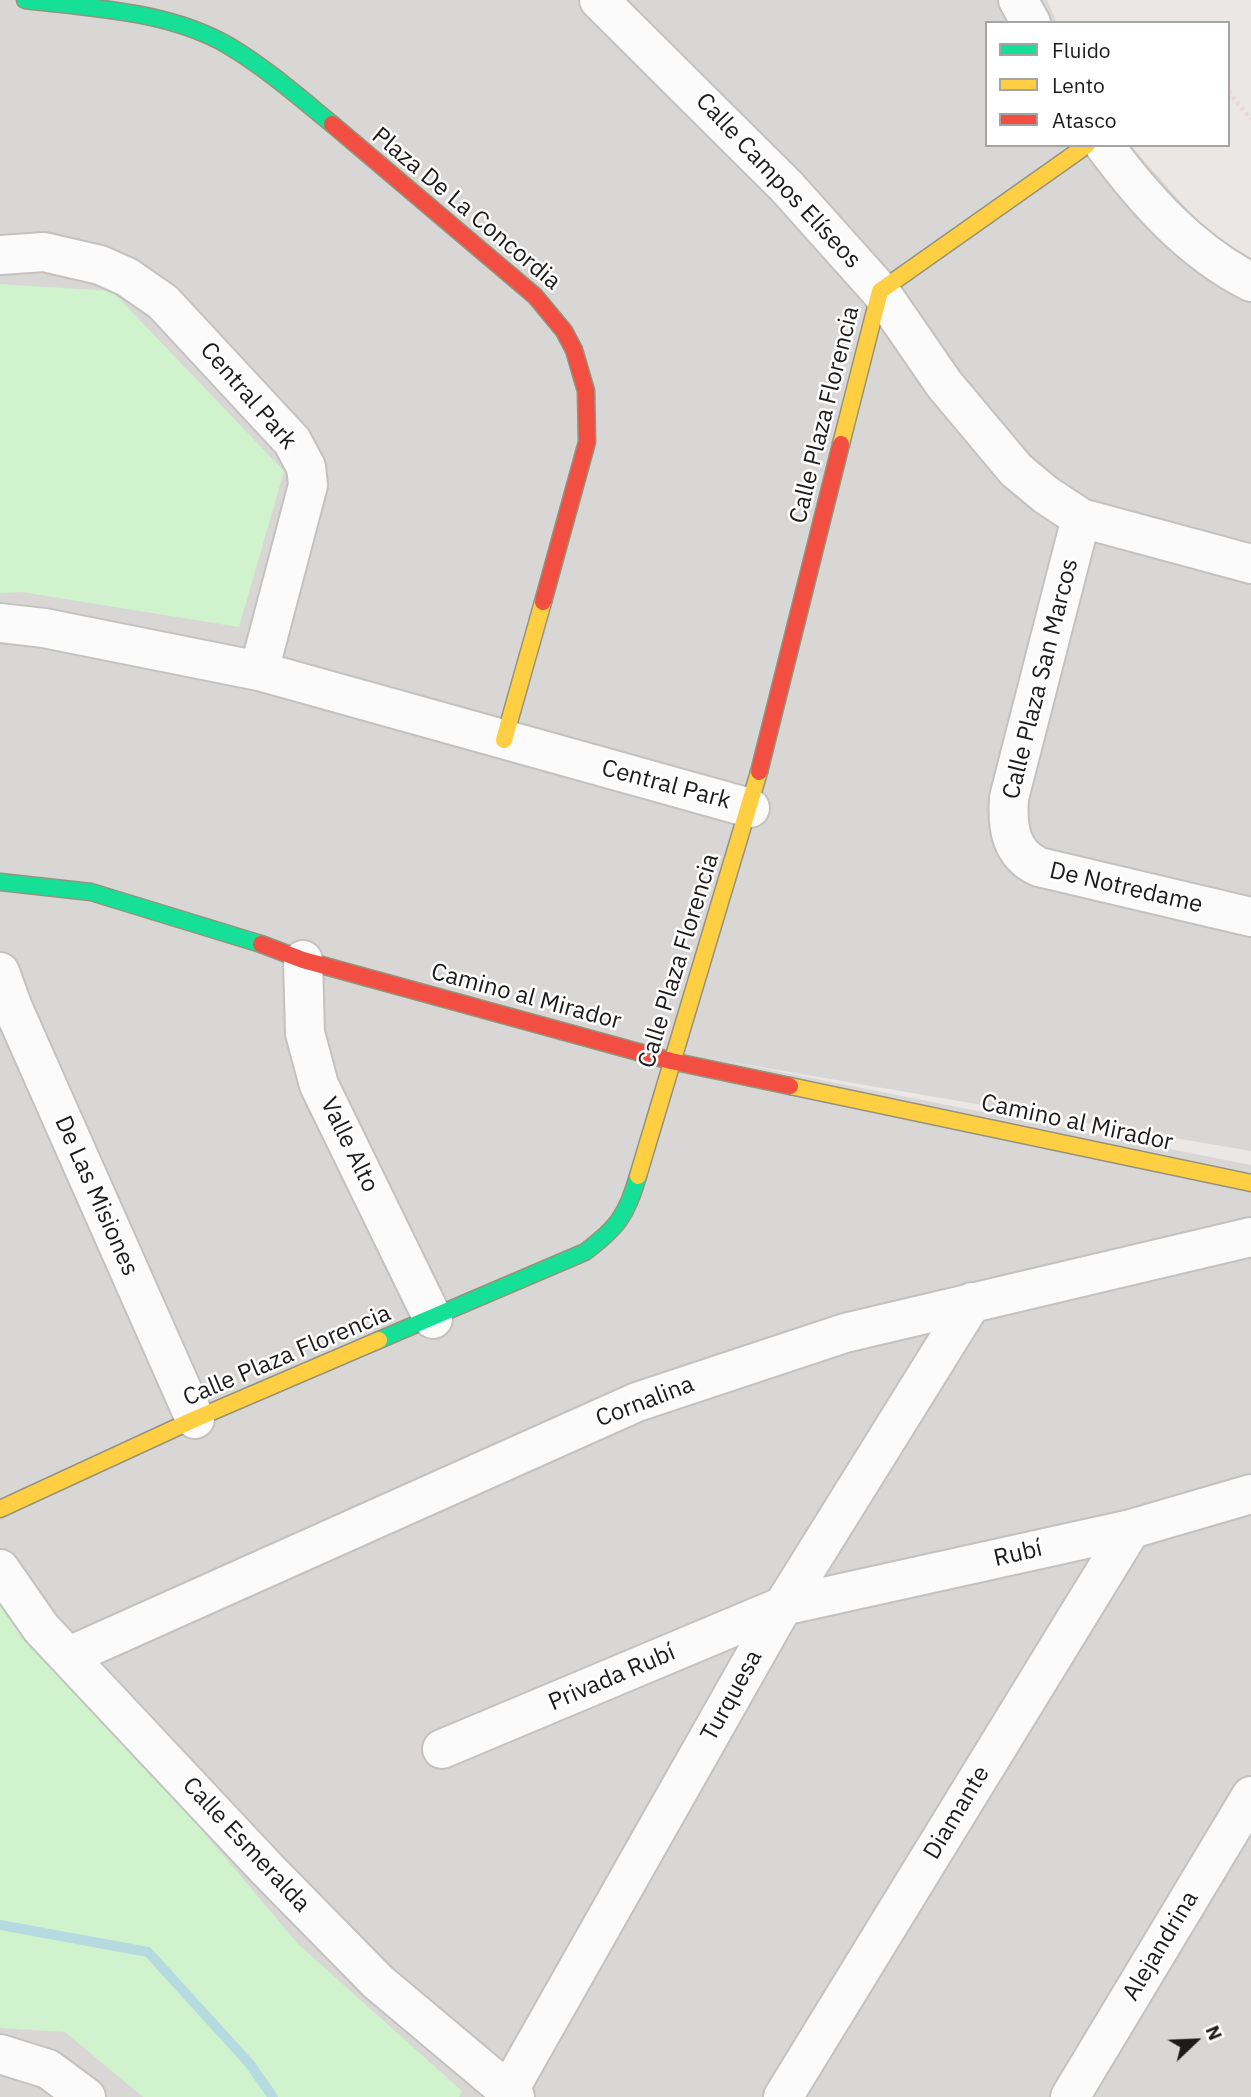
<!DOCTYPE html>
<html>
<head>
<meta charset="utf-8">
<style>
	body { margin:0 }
	#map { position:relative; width:1251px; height:2097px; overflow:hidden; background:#eae7e4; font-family:"IBM Plex Sans",sans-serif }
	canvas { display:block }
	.legend { position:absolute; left:985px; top:21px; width:245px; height:126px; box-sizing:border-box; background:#fff; border:2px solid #a4a4a4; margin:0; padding:9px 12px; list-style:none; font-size:21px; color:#1c1c1c }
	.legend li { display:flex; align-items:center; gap:14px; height:35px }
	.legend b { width:35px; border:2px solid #a4a4a4 }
	.north { position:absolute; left:1160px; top:2006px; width:70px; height:70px; -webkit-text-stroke:5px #fff; paint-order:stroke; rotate:67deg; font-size:19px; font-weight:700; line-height:28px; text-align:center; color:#1c1c1c }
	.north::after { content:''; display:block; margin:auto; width:24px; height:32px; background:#1c1c1c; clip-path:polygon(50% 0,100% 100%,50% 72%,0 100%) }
</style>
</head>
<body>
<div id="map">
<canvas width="1251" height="2097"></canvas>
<ul class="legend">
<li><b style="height:9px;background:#16e098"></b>Fluido</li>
<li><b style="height:9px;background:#ffcf43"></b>Lento</li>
<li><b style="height:9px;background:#f24e42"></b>Atasco</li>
</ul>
<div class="north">N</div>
</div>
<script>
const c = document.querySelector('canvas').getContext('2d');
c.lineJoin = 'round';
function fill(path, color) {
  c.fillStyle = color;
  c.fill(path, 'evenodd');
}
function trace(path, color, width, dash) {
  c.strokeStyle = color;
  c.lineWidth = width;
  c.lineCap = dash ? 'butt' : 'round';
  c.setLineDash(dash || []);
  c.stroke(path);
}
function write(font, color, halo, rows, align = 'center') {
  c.font = font + ' "IBM Plex Sans",sans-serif';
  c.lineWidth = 5;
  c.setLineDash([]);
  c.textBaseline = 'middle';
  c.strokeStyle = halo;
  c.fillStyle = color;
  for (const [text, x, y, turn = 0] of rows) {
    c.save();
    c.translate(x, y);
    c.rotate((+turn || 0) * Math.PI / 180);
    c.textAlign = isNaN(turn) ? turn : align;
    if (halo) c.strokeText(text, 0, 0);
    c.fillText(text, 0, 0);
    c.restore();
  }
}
fill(new Path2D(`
	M0 0H1047L1057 23H987V145H1130L1251 281V1151L725 1061 1251 1165V2097H0Z`), '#d9d7d6');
fill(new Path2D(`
	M0 284 112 291 284 471 239 627 22 592 0 593Z
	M0 1591 298 1944 462 2091 459 2097H143L65 2032 0 2028Z`), '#d0f2cd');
trace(new Path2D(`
	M0 1925 148 1952 249 2063 273 2097`), '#b5dbe0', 10);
const street = new Path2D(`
	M599 0 787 187 880 291 944 384 1016 470 1046 495 1081 518 1251 564
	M1018 0 1031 23
	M1104 145C1144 199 1190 251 1251 282
	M0 255 44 252 100 265 127 277 163 302 292 441 306 467 308 485 259 671
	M1081 518 1009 798C1007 826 1010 854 1039 867L1251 917
	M0 623 44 628 259 671 750 808
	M303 960 305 1033 319 1085 433 1319
	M0 972 13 1008 195 1419
	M0 1569 41 1628 267 1869 378 1982 515 2097
	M69 1656 637 1402 845 1333 1251 1237
	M442 1749 783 1606 1131 1529 1251 1494
	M0 2054 48 2069 86 2097
	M505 2097 783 1606 972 1302
	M783 2097 1131 1529
	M1070 2097 1251 1796`);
const fast = new Path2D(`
	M25 0C91 8 170 11 229 46 266 68 299 97 332 124
	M0 882 91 892 261 944
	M379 1340 585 1252C617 1228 627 1215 638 1176`);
const slow = new Path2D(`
	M841 444 880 291 1087 145
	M504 740 543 602
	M790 1086 1251 1183
	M638 1176 759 772
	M0 1509 195 1419 379 1340`);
const jam = new Path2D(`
	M332 124 535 296 564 331 574 350 586 391 587 442 543 602
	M759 772 841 444
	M261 944 303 960 671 1061 790 1086`);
trace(street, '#c3c2c0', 42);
trace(fast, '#95937c', 19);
trace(slow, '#95937c', 19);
trace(jam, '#95937c', 19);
trace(new Path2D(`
	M1228 91 1251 119`), '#ead7d6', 4.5, [3.5, 3.5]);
trace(street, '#fcfbfb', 38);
trace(fast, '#16e098', 16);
trace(slow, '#ffcf43', 16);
trace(jam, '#f24e42', 16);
write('24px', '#1c1c1c', '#fff', [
	["Calle Campos Elíseos",778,181,47],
	["Plaza De La Concordia",466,209,40],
	["Central Park",248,396,49],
	["Calle Plaza Florencia",825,415,-76],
	["Calle Plaza San Marcos",1041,679,-76],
	["Central Park",666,785,15],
	["De Notredame",1126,888,13],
	["Calle Plaza Florencia",679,961,-73],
	["Camino al Mirador",526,997,15],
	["Camino al Mirador",1077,1123,12],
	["Valle Alto",349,1145,64],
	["De Las Misiones",96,1196,66],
	["Calle Plaza Florencia",287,1356,-23],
	["Cornalina",645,1402,-21],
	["Rubí",1018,1554,-13],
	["Privada Rubí",612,1678,-23],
	["Turquesa",732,1696,-61],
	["Diamante",957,1813,-59],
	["Calle Esmeralda",246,1845,47],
	["Alejandrina",1161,1946,-59]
]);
</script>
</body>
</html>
